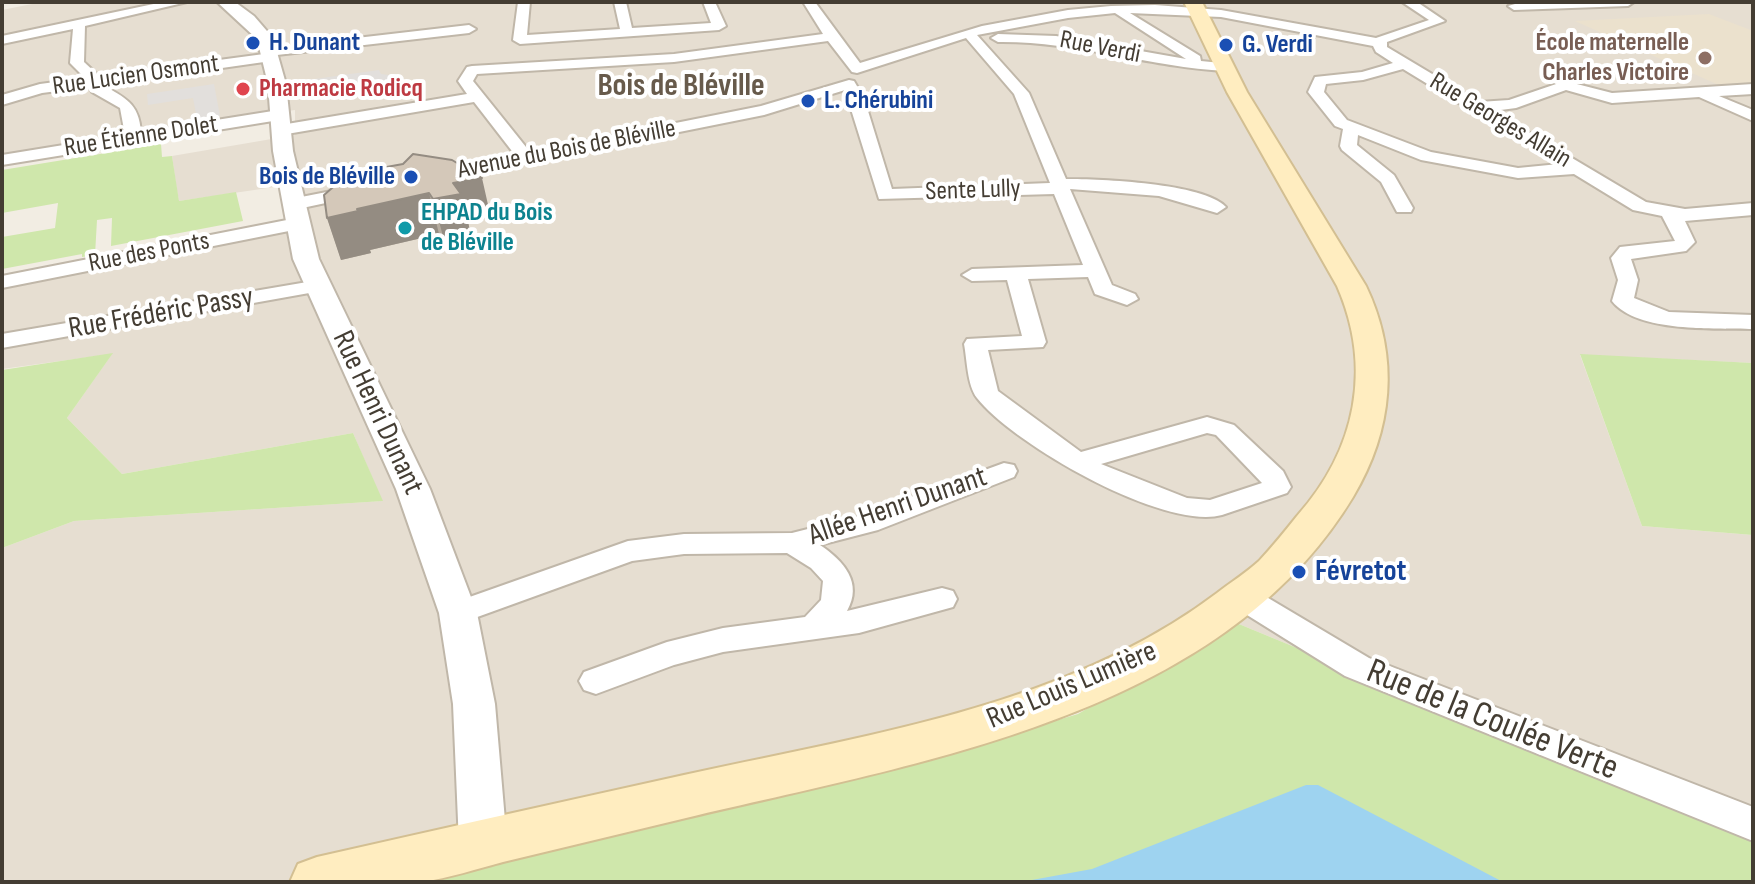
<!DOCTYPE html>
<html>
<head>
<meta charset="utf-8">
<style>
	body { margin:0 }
	#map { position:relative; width:1755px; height:884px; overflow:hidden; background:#f2ede3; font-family:"Sofia Sans Condensed",sans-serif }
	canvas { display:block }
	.frame { position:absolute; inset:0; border:4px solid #443d33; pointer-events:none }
</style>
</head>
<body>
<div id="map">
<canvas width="1755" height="884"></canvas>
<div class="frame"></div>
</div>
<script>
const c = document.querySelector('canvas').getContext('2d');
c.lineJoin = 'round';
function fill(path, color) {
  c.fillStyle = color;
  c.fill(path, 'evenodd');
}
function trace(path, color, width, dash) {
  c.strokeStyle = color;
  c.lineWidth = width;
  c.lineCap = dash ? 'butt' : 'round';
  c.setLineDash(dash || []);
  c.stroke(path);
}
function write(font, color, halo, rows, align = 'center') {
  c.font = font + ' "Sofia Sans Condensed",sans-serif';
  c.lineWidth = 8;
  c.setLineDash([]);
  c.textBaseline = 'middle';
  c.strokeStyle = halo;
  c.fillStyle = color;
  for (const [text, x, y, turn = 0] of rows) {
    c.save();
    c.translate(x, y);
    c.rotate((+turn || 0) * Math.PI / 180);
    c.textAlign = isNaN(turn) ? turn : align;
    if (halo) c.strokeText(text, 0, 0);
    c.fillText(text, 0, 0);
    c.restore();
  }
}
fill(new Path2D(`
	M42 2H1753V363L1580 355 1642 526 1753 535V821L1689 810 1234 622 1078 713 895 769 418 882H2V548L74 521 382 501 353 433 122 474 67 418 112 354 2 369V286L312 225 302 183 179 201 177 191 172 156 295 135V110L2 154V10Z`), '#e6ded1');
fill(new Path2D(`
	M1709 14 1753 31V85L1721 86 1575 21Z`), '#ebe1cd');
fill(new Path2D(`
	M161 144 162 157 172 156 179 201 236 192 243 221 111 246 112 218 97 220 95 255 82 257V254L2 269V237L55 228 58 203 2 213V170Z
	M113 353 67 418 122 474 353 433 383 501 74 521 2 548V370Z
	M1580 354 1753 363V535L1642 526Z
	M1234 622 1689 810 1753 821V882H418L895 769 1078 714Z`), '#cfe7ab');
fill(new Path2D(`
	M379 70 381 74 396 76 398 79 293 95V82Z
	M214 84 220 116 197 119 193 98 148 105 147 94Z`), '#e2dfdc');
fill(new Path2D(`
	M1306 785H1318L1503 882H1021L1092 869Z`), '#9ed3f0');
const minor = new Path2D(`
	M163 2H187L85 26 84 62 99 76 264 54 265 49 270 48 469 25 476 29 469 33 277 55 276 60 271 61 103 85C125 98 139 103 141 132L279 110 287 115 279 120 2 165V155L125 135 120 108 92 92 89 87 42 93 2 105V95L40 84 85 78 70 63 73 29 2 44V36Z
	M518 2H530L527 35 620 29 614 2H626L632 28 711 23 703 2H715L726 26 719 30 520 44 513 40Z
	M803 2H815L860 63 982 26 1068 10 1111 6 1155 5 1221 10 1376 38 1429 20 1402 2H1417L1445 21 1387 42V47L1479 102 1509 100 1565 81 1612 93 1753 84V94L1719 96 1753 110V121L1699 97 1612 103 1566 90 1516 108 1493 111 1646 202 1685 209 1753 203V215L1685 221 1695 242 1686 251 1631 259 1638 280 1634 298 1669 312 1753 315V329C1716 328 1637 333 1612 301L1618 280 1611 258 1620 247 1675 241 1662 216 1633 210 1574 174 1518 178 1421 160 1358 135 1357 145 1394 175 1413 208 1411 212H1397L1381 182 1342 150 1340 146 1343 129 1335 126 1308 92 1315 77 1362 72 1393 63 1376 52 1373 46 1221 17 1130 13 1200 56 1201 61 1231 64V70L1226 71C1149 67 1075 41 998 42L991 38 998 34 1056 36 1186 59 1115 13 1068 18 977 35 1029 93 1066 179C1100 179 1204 183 1226 207L1217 213 1159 196 1070 189 1112 285 1135 294 1138 299 1127 305 1095 294 1088 277 1028 279 1046 342 1043 347 988 350 998 391 1081 452 1207 417 1234 425 1283 471 1291 487 1287 493 1222 515C1164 531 1013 444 977 398 967 385 967 359 964 344L967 339 1022 336 1007 280 972 281 962 275 972 269 1083 265 1054 194 879 199 845 90 764 115 435 181 426 176 429 172 515 155 474 102 281 135 273 130 281 125 467 94 458 81 467 67 472 66 674 54 823 34ZM966 38 1014 94 1050 183 892 189 864 98 854 81 849 80 761 106 530 152 473 81 477 74 674 62 828 41 852 72 857 73ZM1403 69 1559 164 1518 168 1431 152 1347 120 1324 92 1326 84 1363 80ZM1207 433 1216 435 1262 483 1210 500 1187 498 1101 464Z
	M1522 2H1634L1628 6 1514 10 1508 6Z
	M357 186 366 191 363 195 293 210 284 204 286 200Z
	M297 218 307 224 304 228 2 288V276Z
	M319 280 330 286 326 290 2 348V334Z
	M1004 463 1014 465 1017 471 1014 477 878 530 820 545C844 561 863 583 847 611L942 588 953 591 957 599 953 607 859 633 723 652 674 665 596 694 584 690 579 681 584 672 667 642 723 628 805 617 821 600 823 581 811 568 787 553 684 554 632 561 458 624 447 621 442 613 447 605 628 541 684 534 792 533 859 516Z
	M1242 586 1253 589 1369 658 1753 807V841L1345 676 1231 605 1227 597 1231 589Z`);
const tertiary = new Path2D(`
	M217 2H235L254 16 273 38 286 84 293 151 319 259 430 489 477 613 495 704 507 844 500 859 483 865 466 859 459 844 453 704 439 613 396 489 293 259 273 151 268 84 257 39Z`);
const secondary = new Path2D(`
	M1184 2H1202L1247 92 1366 286C1400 357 1393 430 1353 497 1220 717 916 763 686 818 625 833 564 847 503 862 477 869 449 878 422 882 379 884 333 882 290 882L298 864 317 857C436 830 556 803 675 777 858 736 1064 709 1217 593 1231 582 1246 573 1259 561 1272 547 1285 531 1297 516 1356 450 1373 368 1337 286L1227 92Z`);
trace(minor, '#c0b7a9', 4);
trace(tertiary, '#c0b7a9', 4);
trace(secondary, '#d3bf92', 4);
fill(minor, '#fff');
fill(tertiary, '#fff');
fill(secondary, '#ffedc0');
fill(new Path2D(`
	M403 164 491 218 468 222 471 235 444 240 439 234 370 250 371 253 341 260 327 218Z`), '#b6ac9f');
fill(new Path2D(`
	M482 178 491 218 468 222 471 235 444 240 433 199 453 183Z
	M429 193 439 234 370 250 371 253 341 260 327 218 357 209Z`), '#948c82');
const building = new Path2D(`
	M413 154 452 160 482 178 453 183 461 194 433 199 429 193 357 209 358 211 327 218 324 195 348 174 403 164Z`);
fill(building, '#d4c8b9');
trace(building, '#948c82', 2);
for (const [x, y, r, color] of [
	[253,43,8,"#1a4fb4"],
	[1226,45,8,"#1a4fb4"],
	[1705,58,8,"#8d6e63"],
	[243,89,8,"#e0444e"],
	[808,101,8,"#1a4fb4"],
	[411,177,8,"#1a4fb4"],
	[405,228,8,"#0f9aa8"],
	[1299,572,8,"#1a4fb4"]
]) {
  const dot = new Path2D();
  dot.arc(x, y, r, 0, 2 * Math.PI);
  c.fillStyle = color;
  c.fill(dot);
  trace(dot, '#fff', 3);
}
write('bold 26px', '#164399', '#fff', [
	["H. Dunant",269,43],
	["G. Verdi",1242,45],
	["L. Chérubini",824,101],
	["Bois de Bléville",395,177,"right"]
], 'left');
write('bold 26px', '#785e54', '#fff', [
	["École maternelle",1689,43],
	["Charles Victoire",1689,73]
], 'right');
write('26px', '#443d33', '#fff', [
	["Rue Verdi",1100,48,11],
	["Rue Lucien Osmont",136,76,-8],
	["Rue Georges Allain",1500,121,31],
	["Rue Étienne Dolet",141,137,-9],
	["Avenue du Bois de Bléville",567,150,-11],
	["Sente Lully",973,191,-2],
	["Rue des Ponts",149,253,-11]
]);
write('bold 26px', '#be3a42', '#fff', [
	["Pharmacie Rodicq",259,89]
], 'left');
write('bold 26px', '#0d838f', '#fff', [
	["EHPAD du Bois",421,213],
	["de Bléville",421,243]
], 'left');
write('30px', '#443d33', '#fff', [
	["Rue Frédéric Passy",161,314,-10],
	["Rue Henri Dunant",377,413,65],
	["Allée Henri Dunant",898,507,-19],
	["Rue Louis Lumière",1072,686,-23]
]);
write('bold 30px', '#164399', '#fff', [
	["Févretot",1315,572]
], 'left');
write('bold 32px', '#675a4b', '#fff', [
	["Bois de Bléville",681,87]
]);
write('36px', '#443d33', '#fff', [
	["Rue de la Coulée Verte",1492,721,22]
]);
</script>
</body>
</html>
